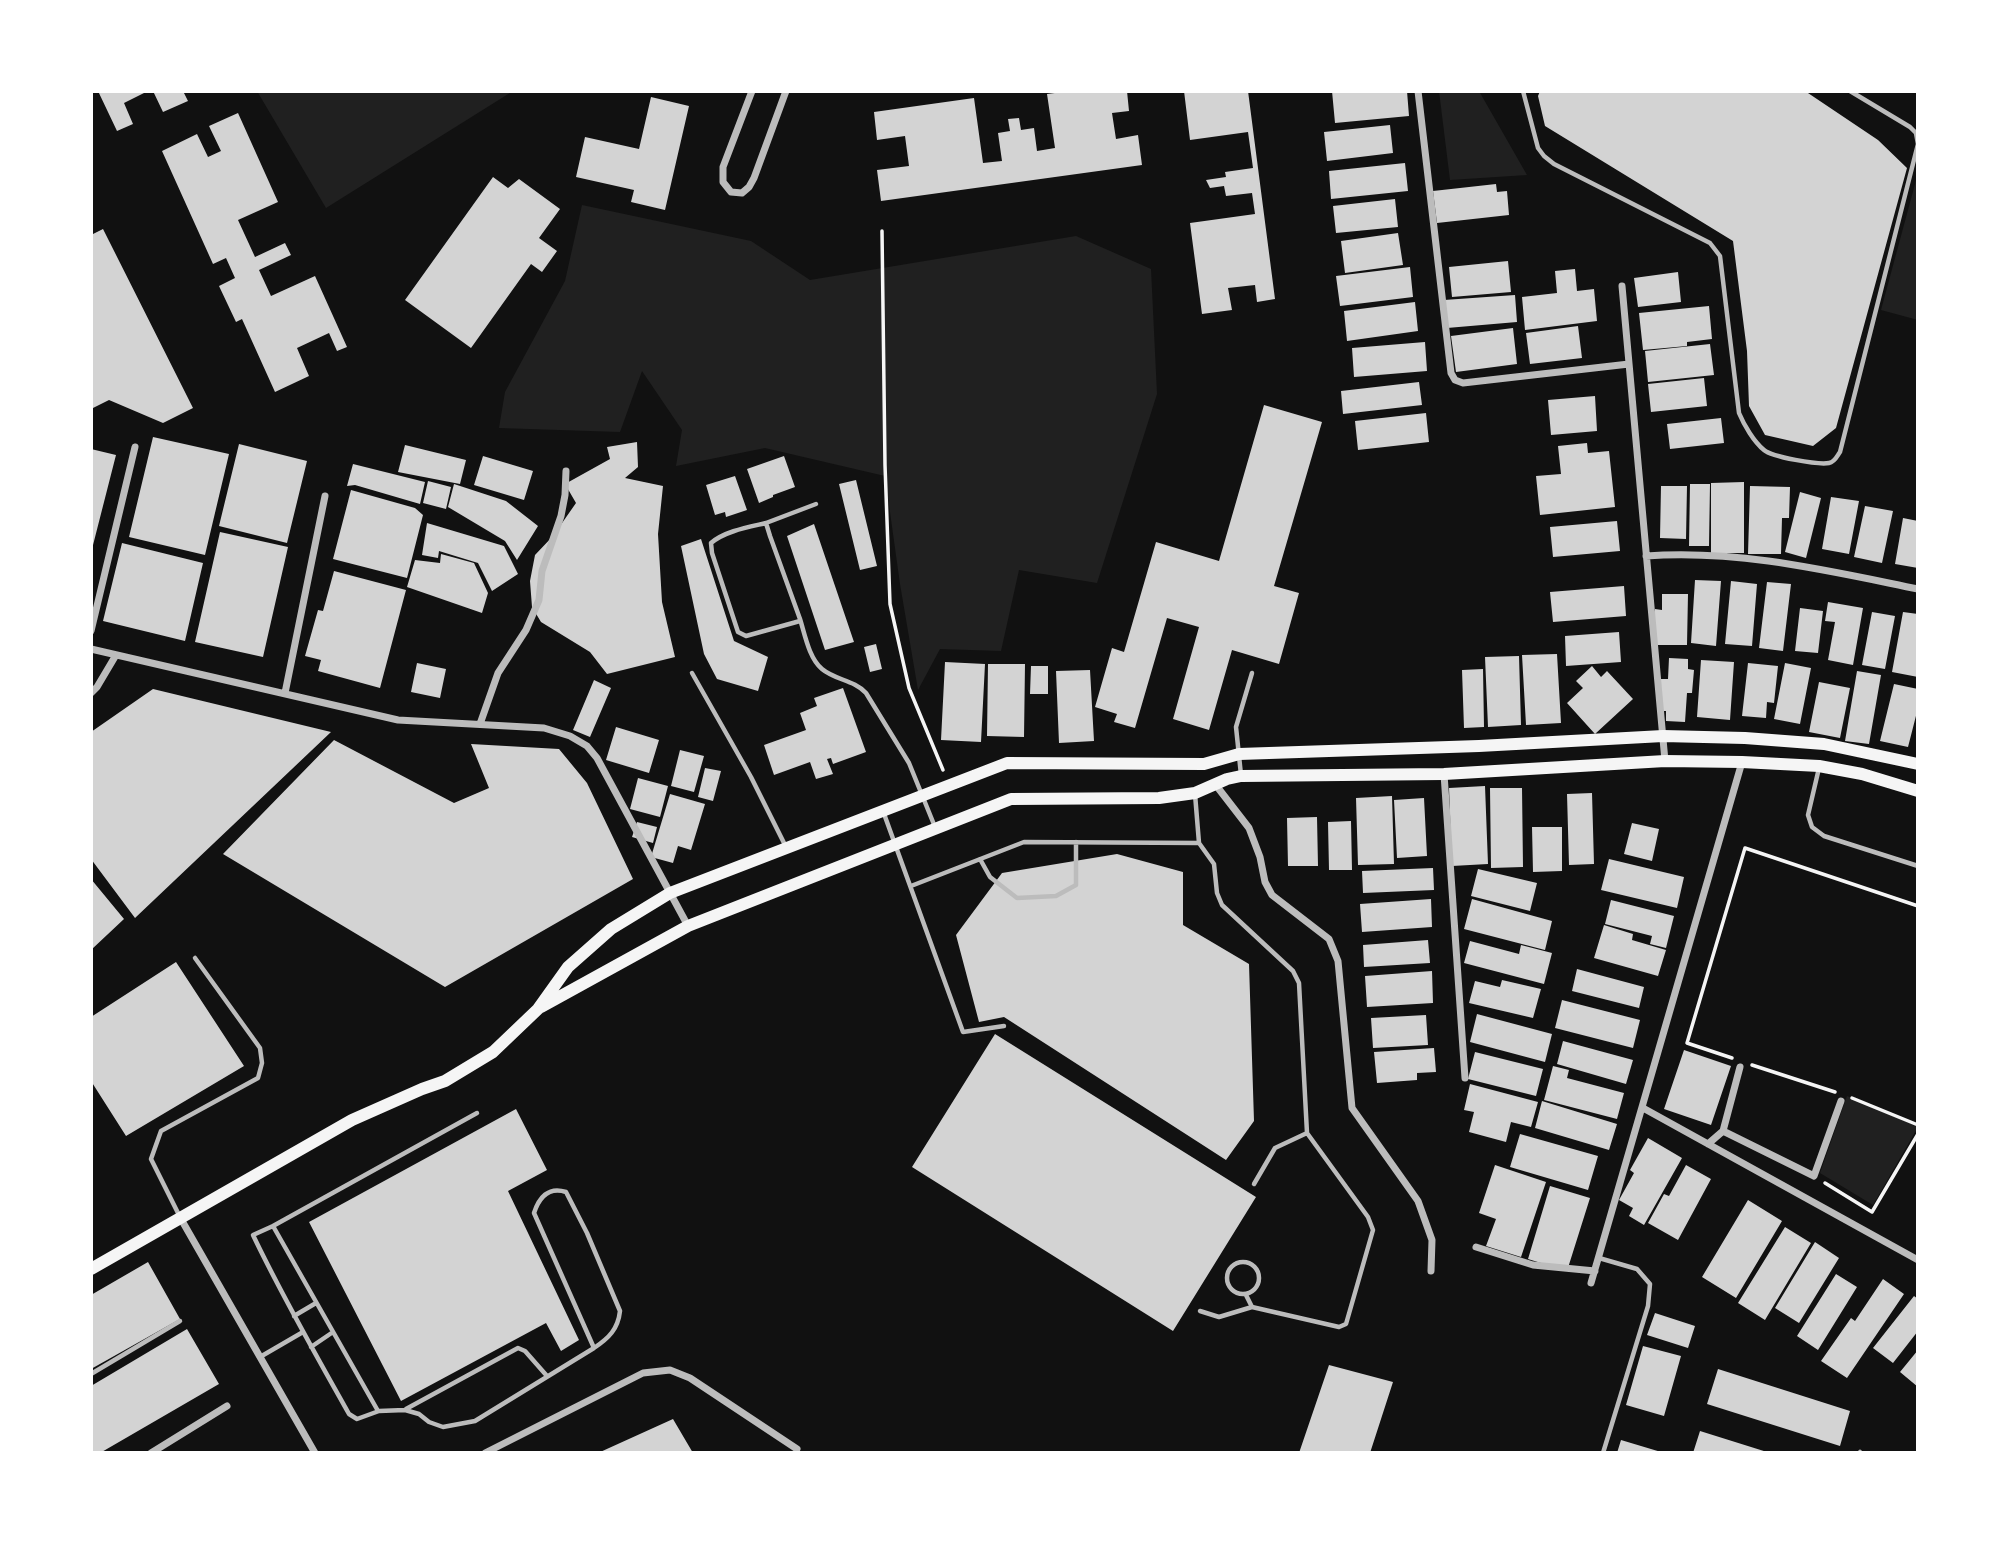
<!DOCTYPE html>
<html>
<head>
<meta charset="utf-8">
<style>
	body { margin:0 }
	#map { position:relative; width:2009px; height:1544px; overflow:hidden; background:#111; font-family:"Alegreya Sans",sans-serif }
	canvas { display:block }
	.frame { position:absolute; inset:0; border:93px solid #fff; pointer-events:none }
</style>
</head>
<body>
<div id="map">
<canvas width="2009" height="1544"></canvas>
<div class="frame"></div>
</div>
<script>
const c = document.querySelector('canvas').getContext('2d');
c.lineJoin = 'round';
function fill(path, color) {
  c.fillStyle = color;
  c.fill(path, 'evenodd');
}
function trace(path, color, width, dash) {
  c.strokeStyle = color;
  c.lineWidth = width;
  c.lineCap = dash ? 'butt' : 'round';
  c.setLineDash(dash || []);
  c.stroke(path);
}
fill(new Path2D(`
	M257 91H513L326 208Z
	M1439 91H1479L1527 175 1450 180Z
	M1918 173V320L1881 310Z
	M582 205 751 241 810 280 1076 236 1151 269 1157 394 1097 583 1019 570 1001 651 940 649 918 690 900 584 885 476 765 448 676 466 682 430 642 371 620 432 499 428 505 392 565 281Z
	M1847 1096 1918 1127 1873 1205 1820 1173Z`), '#202020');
fill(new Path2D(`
	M98 91H148L124 103 133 124 117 131Z
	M153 91H183L188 101 163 112Z
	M1070 91H1127L1129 111 1112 113 1116 139 1138 135 1142 165 881 201 877 170 909 166 905 136 877 140 874 112 974 98 983 163 1002 161 998 133 1010 131 1008 119 1019 118 1021 130 1034 128 1037 151 1055 148 1047 94Z
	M1184 91H1248L1275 299 1257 302 1255 285 1228 288 1232 310 1202 314 1190 223 1255 214 1252 193 1226 196 1224 186 1210 188 1206 180 1226 177 1225 172 1253 168 1248 132 1190 140Z
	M1332 91H1407L1409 116 1335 123Z
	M1540 91H1805L1878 140 1907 168 1836 428 1813 446 1765 435 1749 406 1747 351 1733 241 1545 126 1538 96Z
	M651 97 689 106 665 210 631 202 634 190 576 177 585 137 639 149Z
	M238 113 278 202 238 220 255 257 285 243 291 255 259 270 271 296 315 276 347 347 337 351 329 333 297 348 309 376 275 392 242 319 236 322 219 286 235 278 226 258 213 264 162 151 197 134 208 157 221 151 209 126Z
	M1390 125 1393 153 1327 161 1324 132Z
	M1405 163 1408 191 1331 199 1329 171Z
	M493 177 508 188 519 179 560 209 539 238 557 251 542 272 531 264 471 348 405 300Z
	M1496 184 1497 192 1507 191 1509 215 1437 223 1433 191Z
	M1395 199 1398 227 1336 233 1333 206Z
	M103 229 193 408 163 423 109 400 91 409V235Z
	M1398 233 1403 265 1345 273 1341 241Z
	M1508 261 1511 292 1452 297 1449 267Z
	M1410 267 1413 297 1340 306 1336 276Z
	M1575 269 1577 291 1594 289 1597 321 1525 330 1522 297 1557 293 1555 271Z
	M1678 272 1681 302 1638 307 1634 278Z
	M1515 295 1517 322 1447 328 1444 300Z
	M1415 302 1418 331 1347 341 1344 311Z
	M1709 306 1712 339 1687 342V346L1643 350 1639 313Z
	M1578 326 1582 358 1530 364 1526 333Z
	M1513 328 1517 364 1456 372 1451 336Z
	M1425 342 1427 371 1354 377 1352 348Z
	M1710 344 1714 375 1648 382 1645 351Z
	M1704 378 1707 406 1651 412 1648 384Z
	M1419 382 1422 405 1343 414 1341 391Z
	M1595 396 1597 431 1551 435 1548 400Z
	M1264 405 1322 422 1274 586 1299 593 1279 664 1232 650 1209 730 1173 719 1199 627 1167 618 1135 728 1114 722 1117 714 1095 707 1112 648 1124 652 1156 542 1219 561Z
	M1426 413 1429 442 1358 450 1355 421Z
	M1721 418 1724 443 1670 449 1667 424Z
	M153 437 229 454 205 555 129 537Z
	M637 442 638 467 625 478 663 486 658 534 662 602 675 657 607 674 590 652 541 622 532 607 530 581 535 555 553 536 576 503 565 484 610 459 607 447Z
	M1587 443 1588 453 1609 451 1615 507 1540 515 1536 476 1561 474 1558 446Z
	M239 444 307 461 287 543 219 526Z
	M405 445 466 460 460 484 398 472Z
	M91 449 116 455 92 549H91Z
	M483 456 533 471 524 500 474 485Z
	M784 456 795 487 773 495V497L759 503 747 469Z
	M353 464 425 482 420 504 355 485 347 486Z
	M735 476 747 510 726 517 725 512 715 515 706 485Z
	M856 480 877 566 860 570 839 484Z
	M428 481 451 487 446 509 423 503Z
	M1744 482V553H1711V483Z
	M454 484 506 501 538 526 517 560 505 541 448 507Z
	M1690 484H1710L1709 546H1689Z
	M1661 486H1687L1686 539 1660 538Z
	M1750 486 1790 487 1789 518H1782L1781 554H1748Z
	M351 490 415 508 423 515 407 578 333 559Z
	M1800 492 1821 498 1806 558 1785 552Z
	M1831 497 1859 501 1849 554 1822 549Z
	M1865 506 1893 511 1882 563 1854 557Z
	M1903 518 1918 521V568L1895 564Z
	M1617 521 1620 551 1553 557 1550 527Z
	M427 523 504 546 518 574 492 591 478 563 439 551 438 558 422 555Z
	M814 524 854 642 825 650 787 536Z
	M220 532 288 547 263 657 195 642Z
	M701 539 734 641 768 657 758 691 717 679 704 654 681 546Z
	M122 543 203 563 185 641 103 621Z
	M441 554 474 563 488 593 482 613 407 587 415 560 440 563Z
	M334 571 406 590 380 688 318 671 321 660 305 656 318 610 323 611Z
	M1695 580 1721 581 1716 646 1691 643Z
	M1731 581 1757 584 1752 646 1725 644Z
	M1767 582 1791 584 1783 651 1759 648Z
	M1624 586 1626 616 1553 622 1550 592Z
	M1662 594H1688L1687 645H1654L1655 609 1662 610Z
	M1828 602 1863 608 1853 665 1828 660 1835 622 1825 621Z
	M1800 608 1823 611 1818 653 1795 651Z
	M1872 612 1895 616 1885 669 1862 665Z
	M1903 612 1918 614V677L1892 672Z
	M1619 632 1621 662 1566 666 1565 636Z
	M876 644 882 669 870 672 864 647Z
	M1557 654 1561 723 1526 725 1522 655Z
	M1519 656 1521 725 1488 727 1485 657Z
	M1669 658 1688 659V669L1694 670 1692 693H1687L1685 722 1666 721V711H1659L1660 679H1668Z
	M1701 660 1734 662 1730 720 1697 717Z
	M945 662 985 664 981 742 941 740Z
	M417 663 446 669 440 698 411 692Z
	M1748 663 1778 666 1774 703 1767 702 1766 718 1742 716Z
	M1785 663 1811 668 1800 724 1774 719Z
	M988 664H1025L1024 737 987 736Z
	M1031 666H1048V694H1030Z
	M1592 666 1601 677 1607 671 1633 699 1595 734 1567 703 1583 688 1576 681Z
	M1483 669 1484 727 1464 728 1462 670Z
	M1090 670 1094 741 1059 743 1056 671Z
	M1857 671 1881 675 1869 744 1845 741Z
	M594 680 611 688 590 737 573 730Z
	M1819 682 1850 688 1840 738 1809 732Z
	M1894 684 1918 689V708L1908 747 1880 741Z
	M843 688 866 752 833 764 831 758 827 759 833 774 816 779 810 762 774 775 764 745 806 730 800 713 817 706 814 698Z
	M153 689 331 732 135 918 91 859V732Z
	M616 727 659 740 649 773 606 760Z
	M334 740 454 803 489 788 471 744 559 749 587 783 633 879 445 987 223 854Z
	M680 750 704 756 694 792 671 786Z
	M705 768 721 771 713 801 698 797Z
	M638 778 668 786 660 817 630 809Z
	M1485 786 1488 864 1452 866 1449 788Z
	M1490 788H1522L1523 867 1491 868Z
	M1592 793 1594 864 1569 865 1567 794Z
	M670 794 705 804 691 850 678 846 673 863 651 857Z
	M1392 796 1394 864 1358 865 1356 798Z
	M1424 798 1427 856 1397 858 1394 800Z
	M1317 817 1318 866H1288L1287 818Z
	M1351 821 1352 870H1329L1328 822Z
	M637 822 657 827 653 843 632 837Z
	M1632 823 1659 829 1652 861 1624 854Z
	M1532 827H1562V871L1533 872Z
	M1117 854 1183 872V925L1249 964 1254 1121 1226 1160 1004 1017 979 1022 956 935 1002 873Z
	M1609 859 1684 877 1677 908 1601 890Z
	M1433 868 1434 890 1363 893 1362 871Z
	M1478 869 1537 883 1530 911 1471 896Z
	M91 879 124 919 91 950Z
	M1431 899 1432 927 1362 932 1360 904Z
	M1472 899 1552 921 1545 950 1464 929Z
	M1611 900 1674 916 1666 948 1650 944 1652 936 1605 924Z
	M1604 925 1633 934 1632 940 1666 950 1658 976 1594 958Z
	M1428 940 1430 963 1364 967 1363 945Z
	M1470 941 1519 954 1521 945 1552 953 1544 984 1464 963Z
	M176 962 244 1066 126 1136 91 1081V1017Z
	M1577 969 1644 987 1639 1008 1572 991Z
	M1432 971 1433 1003 1367 1007 1365 976Z
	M1502 980 1541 989 1533 1018 1469 1003 1475 981 1500 987Z
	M1562 1000 1640 1020 1633 1048 1555 1028Z
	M1477 1014 1552 1034 1545 1062 1470 1042Z
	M1426 1015 1428 1045 1373 1048 1371 1018Z
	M995 1034 1256 1197 1173 1331 912 1167Z
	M1563 1041 1633 1060 1626 1084 1557 1064Z
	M1434 1048 1436 1072 1417 1073V1080L1377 1083 1374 1052Z
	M1684 1050 1731 1066 1711 1125 1664 1109Z
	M1475 1052 1543 1069 1536 1096 1468 1079Z
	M1553 1066 1569 1070 1567 1078 1624 1093 1617 1119 1544 1100Z
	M1470 1084 1538 1102 1531 1127 1511 1122 1506 1142 1469 1132 1474 1112 1464 1110Z
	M1542 1101 1617 1124 1609 1150 1535 1128Z
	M516 1109 547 1170 508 1191 579 1340 561 1351 546 1323 401 1401 309 1222Z
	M1520 1134 1598 1156 1588 1190 1510 1167Z
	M1648 1138 1682 1158 1644 1225 1629 1216 1633 1208 1619 1200 1634 1173 1630 1170Z
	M1495 1165 1546 1182 1521 1257 1486 1246 1496 1219 1479 1213Z
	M1686 1165 1711 1179 1678 1240 1648 1223 1664 1194 1669 1196Z
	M1550 1186 1590 1198 1567 1271 1528 1259Z
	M1748 1200 1782 1221 1736 1298 1702 1277Z
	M1785 1227 1811 1243 1765 1320 1738 1303Z
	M1815 1242 1839 1258 1799 1323 1775 1308Z
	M148 1262 180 1319 91 1369V1295Z
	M1836 1274 1857 1287 1818 1350 1797 1336Z
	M1883 1279 1904 1294 1847 1378 1821 1361 1851 1318 1855 1321Z
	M1914 1296 1918 1299V1331L1893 1363 1873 1348Z
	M1655 1313 1695 1326 1688 1348 1647 1335Z
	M187 1329 219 1384 100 1453H91V1386Z
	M1643 1346 1681 1356 1664 1416 1626 1405Z
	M1918 1350V1387L1900 1372Z
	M1329 1365 1393 1382 1370 1453H1299Z
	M1718 1369 1850 1411 1840 1446 1707 1404Z
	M673 1419 693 1453H598Z
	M1700 1431 1767 1452V1453H1693Z
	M1621 1440 1661 1452V1453H1617Z`), '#d3d3d3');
trace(new Path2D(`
	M882 231 885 465 890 604 909 688 943 770
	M1732 1058 1687 1043 1745 848 1918 906
	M1752 1065 1835 1092
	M1852 1098 1918 1125
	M1825 1183 1872 1212 1918 1134`), '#f5f5f5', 3.5);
trace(new Path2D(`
	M1523 91 1538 148 1544 156 1554 164 1710 243 1720 256 1739 413C1744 425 1754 442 1764 450 1772 457 1818 465 1829 463 1835 462 1837 456 1840 452L1918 144 1916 133 1910 127 1850 91
	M766 523 816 504
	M800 621 746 636 738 632 712 553 711 543C725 531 749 527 766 523L770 536C780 564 790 591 800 619 805 635 809 658 822 669 835 680 854 680 866 693L909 763 935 827
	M692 673 751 777 786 847
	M1819 768 1808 815 1812 827 1824 836 1918 866
	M1241 775 1236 727 1252 673
	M1195 794 1199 843 1214 864 1217 893 1222 905 1293 971 1299 983 1307 1133 1368 1217 1373 1230 1346 1324 1339 1327 1252 1307 1219 1317 1200 1311
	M883 811 963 1032 1004 1026
	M980 859 990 877 1017 898 1056 896 1076 885V842
	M911 886 1024 842 1199 843
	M477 1113 273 1226 253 1235C282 1296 316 1355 349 1414L357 1419 379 1411 405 1410 419 1414 429 1422 443 1427 475 1421 594 1348C609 1338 618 1329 620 1311L587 1233 566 1192C548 1186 539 1198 534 1213L594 1348
	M1254 1184 1275 1148 1307 1133
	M179 1215 151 1159 161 1131 258 1078 262 1063 260 1048 195 958
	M273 1226 378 1411
	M1599 1258 1637 1269 1650 1284 1648 1306 1603 1453
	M1227 1278a16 16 0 1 1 32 0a16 16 0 1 1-32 0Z
	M1246 1295 1252 1307
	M294 1316 316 1303
	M311 1347 333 1332
	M260 1357 303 1332
	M91 1374 180 1321
	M406 1409 518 1348 525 1351 547 1376
	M1860 1452 1861 1453`), '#bcbcbc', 4.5);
trace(new Path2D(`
	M752 91 723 167V182L731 192 742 193 749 187 754 178 786 91
	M1418 91 1451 373 1455 380 1463 383 1629 364
	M1622 286 1665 761
	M1646 556C1737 549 1829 571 1918 589
	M91 631 135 447
	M91 649 398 720 544 728 570 736 587 746 597 758 688 926
	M91 693 97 687 116 655
	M285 693 325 496
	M480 724 498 673 526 630 539 600 542 571 561 516 565 495 566 471
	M1444 774 1465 1078
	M1215 784 1249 828 1260 857 1265 882 1272 895 1329 939 1338 961 1352 1108 1418 1201 1432 1240 1431 1271
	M1643 1108 1918 1260
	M1723 1131 1814 1176 1841 1101
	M1708 1144 1723 1131 1740 1067
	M181 1219 315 1453
	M1476 1247 1533 1265 1595 1271
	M1591 1283 1742 762
	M151 1453 227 1406
	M485 1453 643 1373 670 1370 690 1378 797 1449`), '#bcbcbc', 7);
trace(new Path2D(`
	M541 1007 688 926 1011 799 1159 798 1195 793 1227 779 1241 776 1444 774 1665 761 1742 762 1819 766 1862 774 1918 791
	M91 1269 352 1120 422 1089 445 1081 493 1052 538 1009 568 967 611 929 670 893 1007 763 1204 764 1239 754 1479 746 1663 736 1745 738 1824 744 1918 764`), '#f5f5f5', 12);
</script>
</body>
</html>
